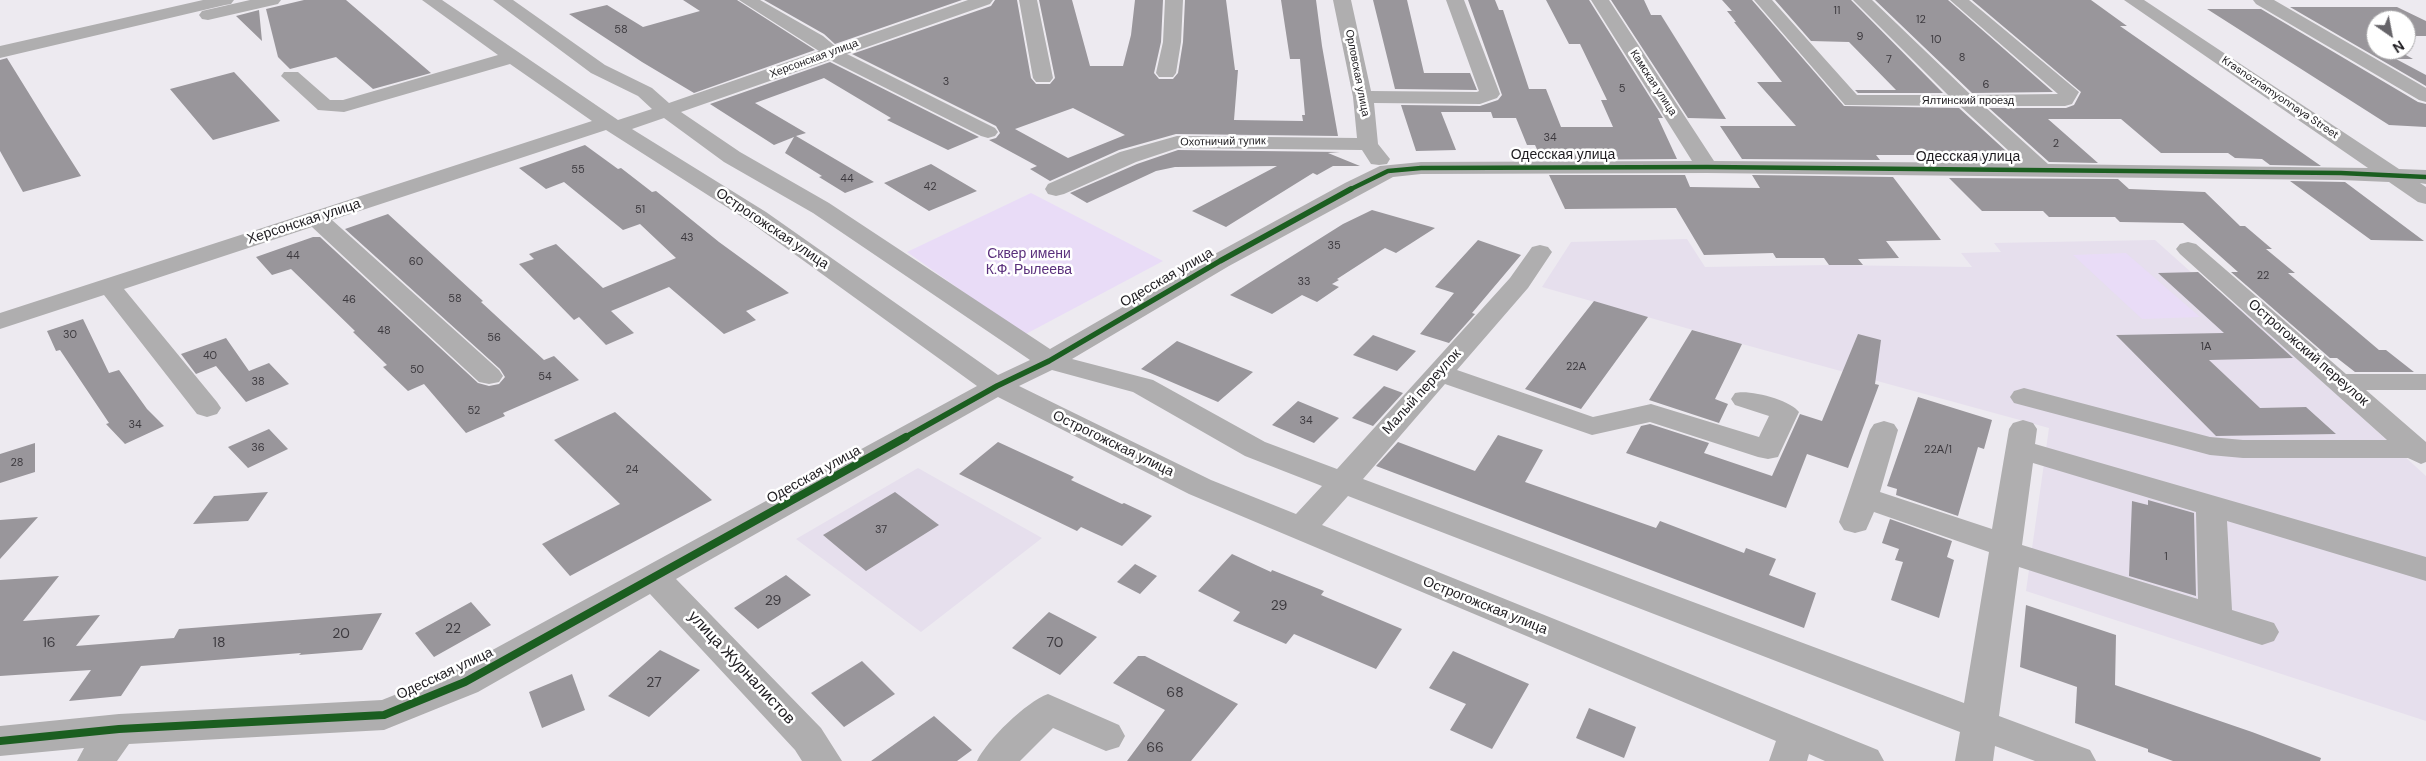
<!DOCTYPE html>
<html>
<head>
<meta charset="utf-8">
<style>
	body { margin:0 }
	#map { position:relative; width:2426px; height:761px; overflow:hidden; background:#edeaf0; font-family:"DM Sans",sans-serif }
	canvas { display:block }
	.north { position:absolute; left:2366px; top:10px; width:50px; height:50px; box-sizing:border-box; background:#fff; border:1px solid #a5a4a6; border-radius:50%; rotate:147deg; font-size:14px; font-weight:700; line-height:20px; text-align:center; color:#1e1c20 }
	.north::after { content:''; display:block; margin:auto; width:18px; height:22px; background:#666469; clip-path:polygon(50% 0,100% 100%,50% 72%,0 100%) }
</style>
</head>
<body>
<div id="map">
<canvas width="2426" height="761"></canvas>
<div class="north">N</div>
</div>
<script>
const c = document.querySelector('canvas').getContext('2d');
c.lineJoin = 'round';
function fill(path, color) {
  c.fillStyle = color;
  c.fill(path, 'evenodd');
}
function trace(path, color, width, dash) {
  c.strokeStyle = color;
  c.lineWidth = width;
  c.lineCap = dash ? 'butt' : 'round';
  c.setLineDash(dash || []);
  c.stroke(path);
}
function write(font, color, halo, rows, align = 'center') {
  c.font = font + ' "DM Sans",sans-serif';
  c.lineWidth = 5;
  c.setLineDash([]);
  c.textBaseline = 'middle';
  c.strokeStyle = halo;
  c.fillStyle = color;
  for (const [text, x, y, turn = 0] of rows) {
    c.save();
    c.translate(x, y);
    c.rotate((+turn || 0) * Math.PI / 180);
    c.textAlign = isNaN(turn) ? turn : align;
    if (halo) c.strokeText(text, 0, 0);
    c.fillText(text, 0, 0);
    c.restore();
  }
}
fill(new Path2D(`
	M1687 239 1705 267 1829 265 1972 267 1961 253 2001 252 1994 243 2155 240 2192 273H2198L2297 358 2426 476V721L2026 591 2049 428 1742 344 1542 287 1571 242Z
	M918 468 1042 538 921 632 796 539Z`), '#e6dfed');
fill(new Path2D(`
	M1031 193 1163 261 1024 335 907 252Z
	M2126 253 2200 317 2142 319 2073 255Z`), '#e9dcf7');
fill(new Path2D(`
	M304 0H346L431 73 373 89 336 57 290 69 278 57 266 9Z
	M683 0H737L815 50 694 93 642 62 569 14 607 5 643 27 700 11Z
	M764 0H962L835 44 824 34Z
	M995 0H1017L1031 78 1036 84H1050L1055 78 1039 0H1072L1090 66H1123L1131 35 1135 0H1163L1161 42 1154 73 1159 79H1173L1178 73 1183 42 1185 0H1226L1235 70H1238L1234 120 1303 121 1302 115H1305L1300 59H1290L1281 0H1316L1322 46 1338 136 1176 134 1119 150 1050 181 1030 169 1037 166 989 140 996 138 1000 133 996 126 852 54 991 6ZM1073 108 1125 135 1068 158 1015 129Z
	M1373 0H1407L1424 73H1470L1477 90 1395 89Z
	M1468 0H1495L1499 10H1503L1529 89H1546L1561 127H1613L1601 100H1607L1580 44H1569L1546 0H1589L1663 118H1658L1677 159 1542 160 1535 145H1527L1516 118H1493L1491 112H1441L1456 150 1416 151 1401 105 1480 106 1498 100 1502 95Z
	M1611 0H1644L1651 15H1661L1726 119 1688 118Z
	M1722 0H1752L1844 106 1959 108 2017 161H1933L1928 155H1876L1880 160 1742 159 1720 126H1796L1757 82H1782L1734 22H1736L1727 11H1732Z
	M1775 0H1851L1943 93H1858L1855 90H1896L1849 42 1811 41Z
	M1875 0H1948L2053 92 1972 93Z
	M1972 0H2091L2127 26H2120L2321 166 2270 165 2262 159 2235 158 2228 153H2161L2121 119H2048L2098 163 2049 162 1989 108H2066L2074 105 2081 92Z
	M2290 7H2397L2426 21V36H2406V20H2376V36H2372L2376 38V50H2397L2413 59H2396L2426 75V86Z
	M2207 9H2261L2418 102 2426 104V127L2389 125Z
	M259 10 262 41 236 16Z
	M7 58 46 121 81 176 23 192 0 151V60Z
	M830 62 979 137 948 150 887 120 891 118 824 78 755 103 806 133 796 136 874 182 845 193 819 177 822 176 785 153 794 137 774 145 710 104Z
	M234 72 280 121 213 140 170 89Z
	M585 145 618 169 621 168 652 192 656 191 719 242 789 293 746 311 756 320 724 334 669 287 611 311 634 333 606 345 579 317 574 320 519 264 534 259 529 254 556 244 603 288 676 258 640 224 623 230 564 182 546 189 519 168Z
	M1178 150 1340 152 1328 153 1360 166H1333L1317 175 1313 173 1226 227 1192 211 1277 166 1175 167 1156 171 1087 203 1070 193 1137 164Z
	M931 164 977 191 929 211 884 183Z
	M1549 175H1685L1690 187 1760 188 1752 175 1893 177 1941 240 1886 241 1899 258 1858 259 1863 265H1829L1824 258H1776L1773 253 1704 255 1676 208 1565 209Z
	M1949 178 2118 179 2129 189 2205 192 2240 226H2245L2272 249H2266L2295 273H2288L2379 350H2386L2414 372H2355L2337 358H2330L2231 272H2238L2183 223 2120 222 2115 217H2049L2043 211H1982Z
	M2290 181 2345 182 2424 241 2371 240Z
	M1372 210 1435 228 1396 253 1385 248 1337 279 1339 280 1332 284 1339 287 1317 302 1302 295 1272 314 1230 295 1343 224Z
	M388 214 483 301 481 302 544 360 554 356 579 380 503 413 505 416 466 433 424 384 408 391 383 367 387 365 353 332 355 331 291 269 272 275 256 257 313 237H320L478 383 489 386 499 384 505 377 500 369 345 229Z
	M1478 240 1521 255 1472 313 1475 314 1449 343 1420 334 1454 293 1435 287Z
	M2198 272 2293 358 2209 360 2260 408 2306 407 2336 434 2216 436 2116 335 2224 333 2158 273Z
	M1594 301 1648 317 1581 409 1525 389Z
	M83 319 109 373 119 370 147 409 164 426 125 444 106 424 109 423 60 350 56 351 47 331Z
	M1692 330 1742 344 1715 399 1728 404 1719 423 1649 400Z
	M1858 334 1881 340 1875 384 1879 385 1848 468 1807 454 1786 508 1626 453 1641 426 1650 424 1709 443 1704 453 1772 476 1800 414 1822 421Z
	M1373 335 1416 351 1397 371 1353 355Z
	M226 338 249 371 269 363 289 384 246 402 216 366 196 374 181 354Z
	M1177 341 1253 372 1218 402 1141 369Z
	M1384 386 1403 393 1373 426 1352 418Z
	M1918 397 1992 420 1984 449 1978 447 1958 516 1896 495 1897 489 1887 486Z
	M1298 401 1339 418 1314 443 1272 425Z
	M615 412 712 500 570 576 542 544 620 504 554 440Z
	M269 429 288 449 248 468 228 447Z
	M1498 435 1543 450 1525 482 1656 528 1660 521 1744 553 1746 548 1776 559 1769 575 1816 593 1804 628 1376 466 1398 442 1475 471Z
	M998 442 1074 477 1071 480 1122 504 1124 503 1152 516 1122 546 1081 527 1077 531 959 474Z
	M35 443V472L0 483V454Z
	M268 492 248 521 193 524 214 496Z
	M895 492 939 525 866 571 823 535Z
	M2148 500 2194 513 2196 596 2129 576 2132 501 2148 505Z
	M38 517 0 559V520Z
	M1890 519 1952 541 1947 557 1954 560 1939 618 1891 600 1903 562 1895 560 1899 549 1882 543Z
	M1232 554 1271 572 1272 570 1324 591 1321 595 1402 629 1376 669 1294 634 1286 644 1233 621 1240 612 1198 591Z
	M1135 564 1157 576 1140 594 1117 582Z
	M786 575 811 595 758 629 734 608Z
	M59 576 23 621 100 615 76 646 174 638 179 629 382 613 362 650 299 655 301 653 141 666 121 696 69 701 91 670 0 676V580Z
	M471 602 491 625 434 657 415 633Z
	M2026 605 2116 635 2115 685 2252 732 2321 758 2320 761H2173L2148 752V749L2075 723 2077 687 2020 667Z
	M1049 612 1097 637 1060 675 1012 648Z
	M660 650 700 670 649 717 608 696Z
	M1453 651 1529 684 1492 749 1450 730 1466 704 1429 688Z
	M1138 656H1145L1238 704 1191 761H1127L1165 710 1113 683Z
	M862 661 895 694 844 727 811 693Z
	M572 674 585 710 542 728 529 692Z
	M1589 708 1636 727 1624 758 1576 738Z
	M934 716 972 750 957 761H871Z`), '#99969b');
fill(new Path2D(`
	M203 0H234L231 4 225 5 0 58V46Z
	M250 0H281L278 4 208 20 202 19 199 15 202 11Z
	M422 0H442L618 120 652 109 638 96 591 73 493 0H513L605 65 652 88 669 103 819 51 739 0H760L823 36 835 46 968 0H993L990 4 847 54 995 128 998 132 995 136 988 138 981 136 830 60 681 112 740 152 829 203 1050 349 1211 256 1345 183 1380 166 1421 162 1692 161 1591 0H1609L1714 161 2022 163 1960 106 1845 105 1754 0H1772L1857 95H1948L1853 0H1872L1971 95 2058 94 1950 0H1969L2079 92 2072 104 2065 106H1984L2048 164 2368 168 2124 0H2144L2399 169 2426 170V184L2420 183 2426 187V204L2418 202 2389 182 2341 180 1707 173 1421 174 1393 177 1229 266 1072 359 1153 380 1265 442 1337 469 1510 278 1532 247 1540 245 1548 247 1552 252 1528 288 1457 370 1593 417 1651 404 1759 437 1769 416 1735 405 1731 399 1735 393C1749 389 1791 400 1799 412L1778 457 1768 459 1758 457 1650 422 1592 435 1445 384 1363 479 1964 703 1989 552 1874 512 1866 530 1855 533 1844 530 1839 522 1870 430 1874 424 1884 421 1894 424 1898 430 1880 492 1992 529 2009 429 2013 423 2023 420 2033 423 2037 429 2035 444 2426 557V581L2227 521 2232 610 2274 623 2279 632 2274 641 2262 645 2019 567 1999 716 2090 750 2096 761H2035L1995 746 1993 761H1955L1960 732 1348 496 1322 525 1878 750 1884 761H1825L1809 754 1807 761H1769L1776 741 1189 494 998 397 676 579 821 728 842 761H802L795 750 650 594 478 692 384 730 129 744 117 761H77L84 748 0 756V726L119 714 382 700 452 672 977 386 750 222 606 130 332 220 499 370 503 376 499 382 489 384 479 382 312 227 124 289 217 402 221 408 217 414 207 417 197 414 104 295 0 329V313L592 121 510 64 344 112 318 110 281 76 284 72H298L330 100H343L498 55ZM664 118 724 162 813 213 1030 360 998 375 766 212 632 129ZM1052 370 1133 392 1245 456 1322 486 1296 514 1211 480 1019 386ZM2033 463 2196 512 2198 599 2022 545Z
	M1019 0H1037L1053 78 1050 82H1036L1033 78Z
	M1165 0H1183L1181 42 1176 73 1173 77H1159L1156 73 1163 42Z
	M1333 0H1351L1371 91 1477 92 1479 91 1446 0H1464L1500 94 1497 98 1480 104 1374 103 1378 144 1390 159 1387 164 1379 165 1371 164 1362 150 1178 148 1136 162 1064 194 1056 196 1048 194 1045 189 1048 184 1120 152 1177 136 1357 138 1353 97Z
	M2253 0H2274L2426 88V102L2419 100 2256 4Z
	M2188 242 2196 244 2346 374H2426V390H2366L2426 442V462L2421 464 2408 458H2243L2210 455 2014 403 2010 397 2014 391 2024 388 2210 437 2243 440H2387L2180 254 2176 249 2180 244Z
	M1048 694 1119 725 1125 736 1119 747 1106 751 1053 728 1020 761H977C987 740 1026 702 1048 694Z`), '#afaeaf');
trace(new Path2D(`
	M1349 190 1388 171 1421 168 1707 167 2341 173 2426 177`), '#1b5e20', 4.5);
trace(new Path2D(`
	M904 438 997 386 1049 361 1220 261 1351 189`), '#1b5e20', 5.5);
trace(new Path2D(`
	M0 741 119 729 384 715 465 682 906 437`), '#1b5e20', 8);
write('11px', '#3d3a3f', null, [
	["11",1837,11],
	["12",1921,20],
	["58",621,30],
	["9",1860,37],
	["10",1936,40],
	["8",1962,58],
	["7",1889,60],
	["3",946,82],
	["6",1986,85],
	["5",1622,89],
	["34",1550,138],
	["2",2056,144],
	["55",578,170],
	["44",847,179],
	["42",930,187],
	["51",640,210],
	["43",687,238],
	["35",1334,246],
	["44",293,256],
	["60",416,262],
	["22",2263,276],
	["33",1304,282],
	["58",455,299],
	["46",349,300],
	["48",384,331],
	["30",70,335],
	["56",494,338],
	["1А",2206,347],
	["40",210,356],
	["22А",1576,367],
	["50",417,370],
	["54",545,377],
	["38",258,382],
	["52",474,411],
	["34",1306,421],
	["34",135,425],
	["36",258,448],
	["22А/1",1938,450],
	["28",17,463],
	["24",632,470],
	["37",881,530],
	["1",2166,557]
]);
write('11px', '#1e1c20', '#fff', [
	["Херсонская улица",814,59,-20],
	["Орловская улица",1357,73,79],
	["Камская улица",1653,83,57],
	["Krasnoznamyonnaya Street",2280,98,34],
	["Ялтинский проезд",1968,101],
	["Охотничий тупик",1223,142,-1]
]);
write('14px', '#1e1c20', '#fff', [
	["Одесская улица",1563,155],
	["Одесская улица",1968,157],
	["Херсонская улица",304,222,-18],
	["Острогожская улица",772,229,34],
	["Одесская улица",1167,278,-30],
	["Острогожский переулок",2308,353,41],
	["Малый переулок",1422,392,-48],
	["Острогожская улица",1113,444,26],
	["Одесская улица",814,475,-29],
	["Острогожская улица",1485,606,22],
	["Одесская улица",445,674,-25]
]);
write('14px', '#5a307c', '#fff', [
	["Сквер имени",1029,254],
	["К.Ф. Рылеева",1029,270]
]);
write('14px', '#3d3a3f', null, [
	["29",773,601],
	["29",1279,606],
	["22",453,629],
	["20",341,634],
	["16",49,643],
	["18",219,643],
	["70",1055,643],
	["27",654,683],
	["68",1175,693],
	["66",1155,748]
]);
write('16px', '#1e1c20', '#fff', [
	["улица Журналистов",741,668,47]
]);
</script>
</body>
</html>
